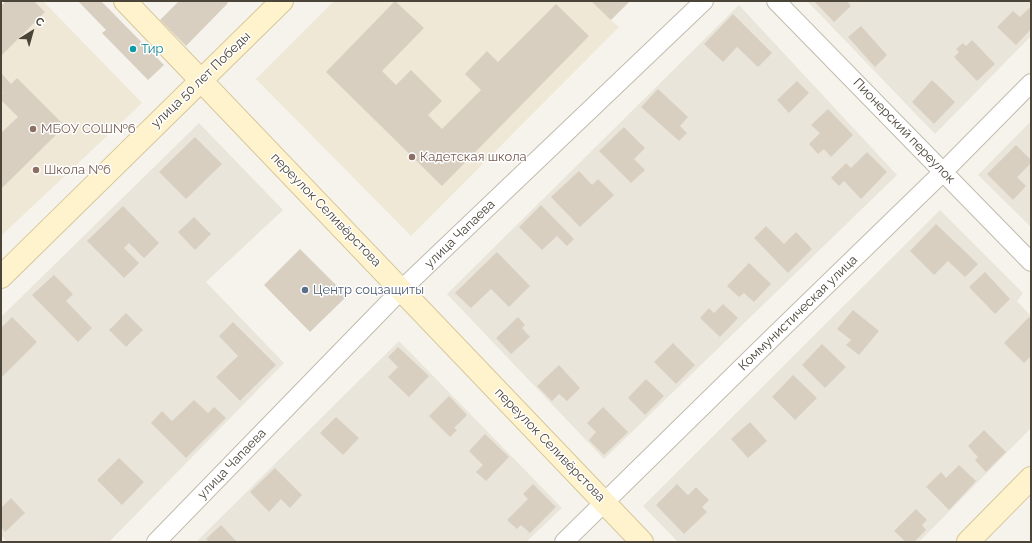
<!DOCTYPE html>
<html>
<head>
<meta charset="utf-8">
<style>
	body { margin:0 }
	#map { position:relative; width:1032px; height:543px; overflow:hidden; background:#f6f3ec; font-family:Raleway,sans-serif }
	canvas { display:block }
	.frame { position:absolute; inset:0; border:2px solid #4b4439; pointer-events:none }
	.north { position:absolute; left:12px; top:12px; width:40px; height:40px; -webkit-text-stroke:3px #fff; paint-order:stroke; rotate:37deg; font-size:11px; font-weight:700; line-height:16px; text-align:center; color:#4b4439 }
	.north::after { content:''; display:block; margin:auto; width:14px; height:18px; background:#4b4439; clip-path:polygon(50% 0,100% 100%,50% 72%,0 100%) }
</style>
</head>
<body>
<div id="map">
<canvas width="1032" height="543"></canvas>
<div class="frame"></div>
<div class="north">С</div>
</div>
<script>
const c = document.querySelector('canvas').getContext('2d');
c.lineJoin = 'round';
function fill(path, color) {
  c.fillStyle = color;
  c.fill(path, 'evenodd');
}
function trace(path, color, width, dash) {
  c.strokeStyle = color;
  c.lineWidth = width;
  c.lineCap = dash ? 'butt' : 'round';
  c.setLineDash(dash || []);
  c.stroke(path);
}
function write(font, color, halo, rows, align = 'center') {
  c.font = font + ' Raleway,sans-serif';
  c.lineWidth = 3;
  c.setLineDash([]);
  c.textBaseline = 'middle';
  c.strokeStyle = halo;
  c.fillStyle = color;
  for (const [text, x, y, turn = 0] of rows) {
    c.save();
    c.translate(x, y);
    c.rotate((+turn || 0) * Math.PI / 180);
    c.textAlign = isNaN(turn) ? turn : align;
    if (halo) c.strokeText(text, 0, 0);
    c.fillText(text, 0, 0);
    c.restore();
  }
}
fill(new Path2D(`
	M807 1H1031V36L935 134Z
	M739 5 897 175 604 459 447 294Z
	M1031 121V227L978 175Z
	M199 123 283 210 206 282 284 363 109 542H7L1 535V317Z
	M940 210 1023 293 1017 301 1031 316V428L919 542H678L643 506Z
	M399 341 562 508 526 542H196Z`), '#eae5da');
fill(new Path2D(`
	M6 1H43L142 103 1 236V6Z
	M334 1H630L611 20 619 27 411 236 256 79Z`), '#efe8d6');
fill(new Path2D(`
	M6 1H34L45 12 1 56V6Z
	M78 1H101L164 65 148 80 102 33 106 30Z
	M179 1H226L228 3 186 46 160 20Z
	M395 1 424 28 382 71 396 85 411 70 442 101 428 115 442 129 481 90 465 74 487 51 498 62 556 4 589 36 442 186 326 72Z
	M591 1H630L611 20Z
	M814 1H847L851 6 834 22Z
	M1029 8 1031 10V29L1016 45 997 27 1013 11 1020 17Z
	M733 14 772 53 758 67 737 47 723 62 704 44Z
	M861 26 887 55 875 67 848 37Z
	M972 40 995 64 977 81 954 57 959 52 956 49 963 43 966 46Z
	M1 73 11 84 17 78 65 126 1 189V133L18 117 1 100V95L3 93 1 91Z
	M932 80 955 102 934 124 912 102Z
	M797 81 809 93 789 113 777 100Z
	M658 89 688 117 680 126 687 133 679 141 641 107Z
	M828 109 853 135 831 157 824 149 818 154 809 144 820 133 811 125Z
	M624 127 645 148 634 159 645 170 631 183 599 151Z
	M195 137 222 164 186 199 159 172Z
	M1016 145 1031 160V163L1017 177 1026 186 1013 200 987 174Z
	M867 152 887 172 861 199 844 181 839 186 831 178 846 163 851 168Z
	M579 171 592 185 598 179 614 195 580 227 551 197Z
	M541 205 574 239 567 246 557 236 542 250 519 227Z
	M123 206 159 243 144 258 129 243 124 248 139 263 124 278 87 241Z
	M194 217 211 234 195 250 178 232Z
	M936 224 978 264 965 277 948 261 934 275 910 251Z
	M766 226 784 244 796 232 812 249 788 273 754 238Z
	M300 249 347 296 310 332 264 285Z
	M497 252 530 286 509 307 491 289 471 308 455 293Z
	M749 263 771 284 754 302 744 293 739 297 727 286Z
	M985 272 1010 299 995 314 969 287Z
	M54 275 73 294 66 301 92 328 78 342 32 295Z
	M723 304 738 318 720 337 700 318 709 308 714 313Z
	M853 310 879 331 859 355 846 345 851 340 837 329Z
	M126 313 143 330 126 347 109 330Z
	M12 317 37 342 1 378V328Z
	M518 317 525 325 522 328 530 337 511 354 496 338Z
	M1029 317 1031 319V356L1024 363 1004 343Z
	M233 322 276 365 240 401 216 377 238 356 219 336Z
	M673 343 695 365 676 384 654 362Z
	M822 344 846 367 825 388 802 365Z
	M398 347 429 376 409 397 388 377 398 367 388 357Z
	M559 365 580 388 567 401 559 394 552 401 537 386Z
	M793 375 817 398 795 420 772 397Z
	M646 379 664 396 645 415 628 398Z
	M449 396 467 415 454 428 457 430 450 437 429 416Z
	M194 400 208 413 214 407 226 418 186 458 151 423 162 411 172 421Z
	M603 407 628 432 604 455 589 440 596 432 587 423Z
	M336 417 359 438 343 455 320 433Z
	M750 422 767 441 748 458 731 439Z
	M984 430 1006 452 986 472 975 460 978 457 968 446Z
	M485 434 509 457 486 481 476 472 483 465 469 451Z
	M119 458 144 482 122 505 97 480Z
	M959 465 976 481 949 510 926 487 941 472 946 478Z
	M275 468 302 495 290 508 281 499 269 512 250 492Z
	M533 484 556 507 530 533 521 525 517 529 507 520 528 499 523 494Z
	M677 484 688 495 696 487 709 500 702 507 707 512 684 534 656 505Z
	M11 498 25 513 5 532 1 527V508Z
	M916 509 927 520 922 525 926 530 914 542H906L894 531Z
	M221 525 237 542H209L206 539Z`), '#d8cfc1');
const street = new Path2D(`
	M776 1 1031 262
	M156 542 402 289 704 1
	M564 542 773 337 943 172 1031 83`);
const secondary = new Path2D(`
	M125 1 642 542
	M1 277 282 1
	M968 542 1031 478`);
trace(street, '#c2bbae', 20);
trace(secondary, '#d6c79b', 24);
trace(street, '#fff', 18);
trace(secondary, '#fff3cd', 22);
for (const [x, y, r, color] of [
	[133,49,4,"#0f9aa8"],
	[33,129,4,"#8d6e63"],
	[412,157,4,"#8d6e63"],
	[36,170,4,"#8d6e63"],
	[305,290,4,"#5c6f8a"]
]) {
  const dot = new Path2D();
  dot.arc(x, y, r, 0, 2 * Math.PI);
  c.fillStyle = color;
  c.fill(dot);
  trace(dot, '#fff', 1.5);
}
write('13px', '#0d838f', '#fff', [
	["Тир",141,49]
], 'left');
write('13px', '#4b4439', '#fff', [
	["улица 50 лет Победы",201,80,-44],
	["Пионерский переулок",904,131,46],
	["переулок Селивёрстова",326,210,46],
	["улица Чапаева",460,234,-44],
	["Коммунистическая улица",798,313,-44],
	["переулок Селивёрстова",550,445,46],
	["улица Чапаева",232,464,-46]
]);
write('13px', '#785e54', '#fff', [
	["МБОУ СОШ№6",41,129],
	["Кадетская школа",420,157],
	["Школа №6",44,170]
], 'left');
write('13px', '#4e5e75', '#fff', [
	["Центр соцзащиты",313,290]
], 'left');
</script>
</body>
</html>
